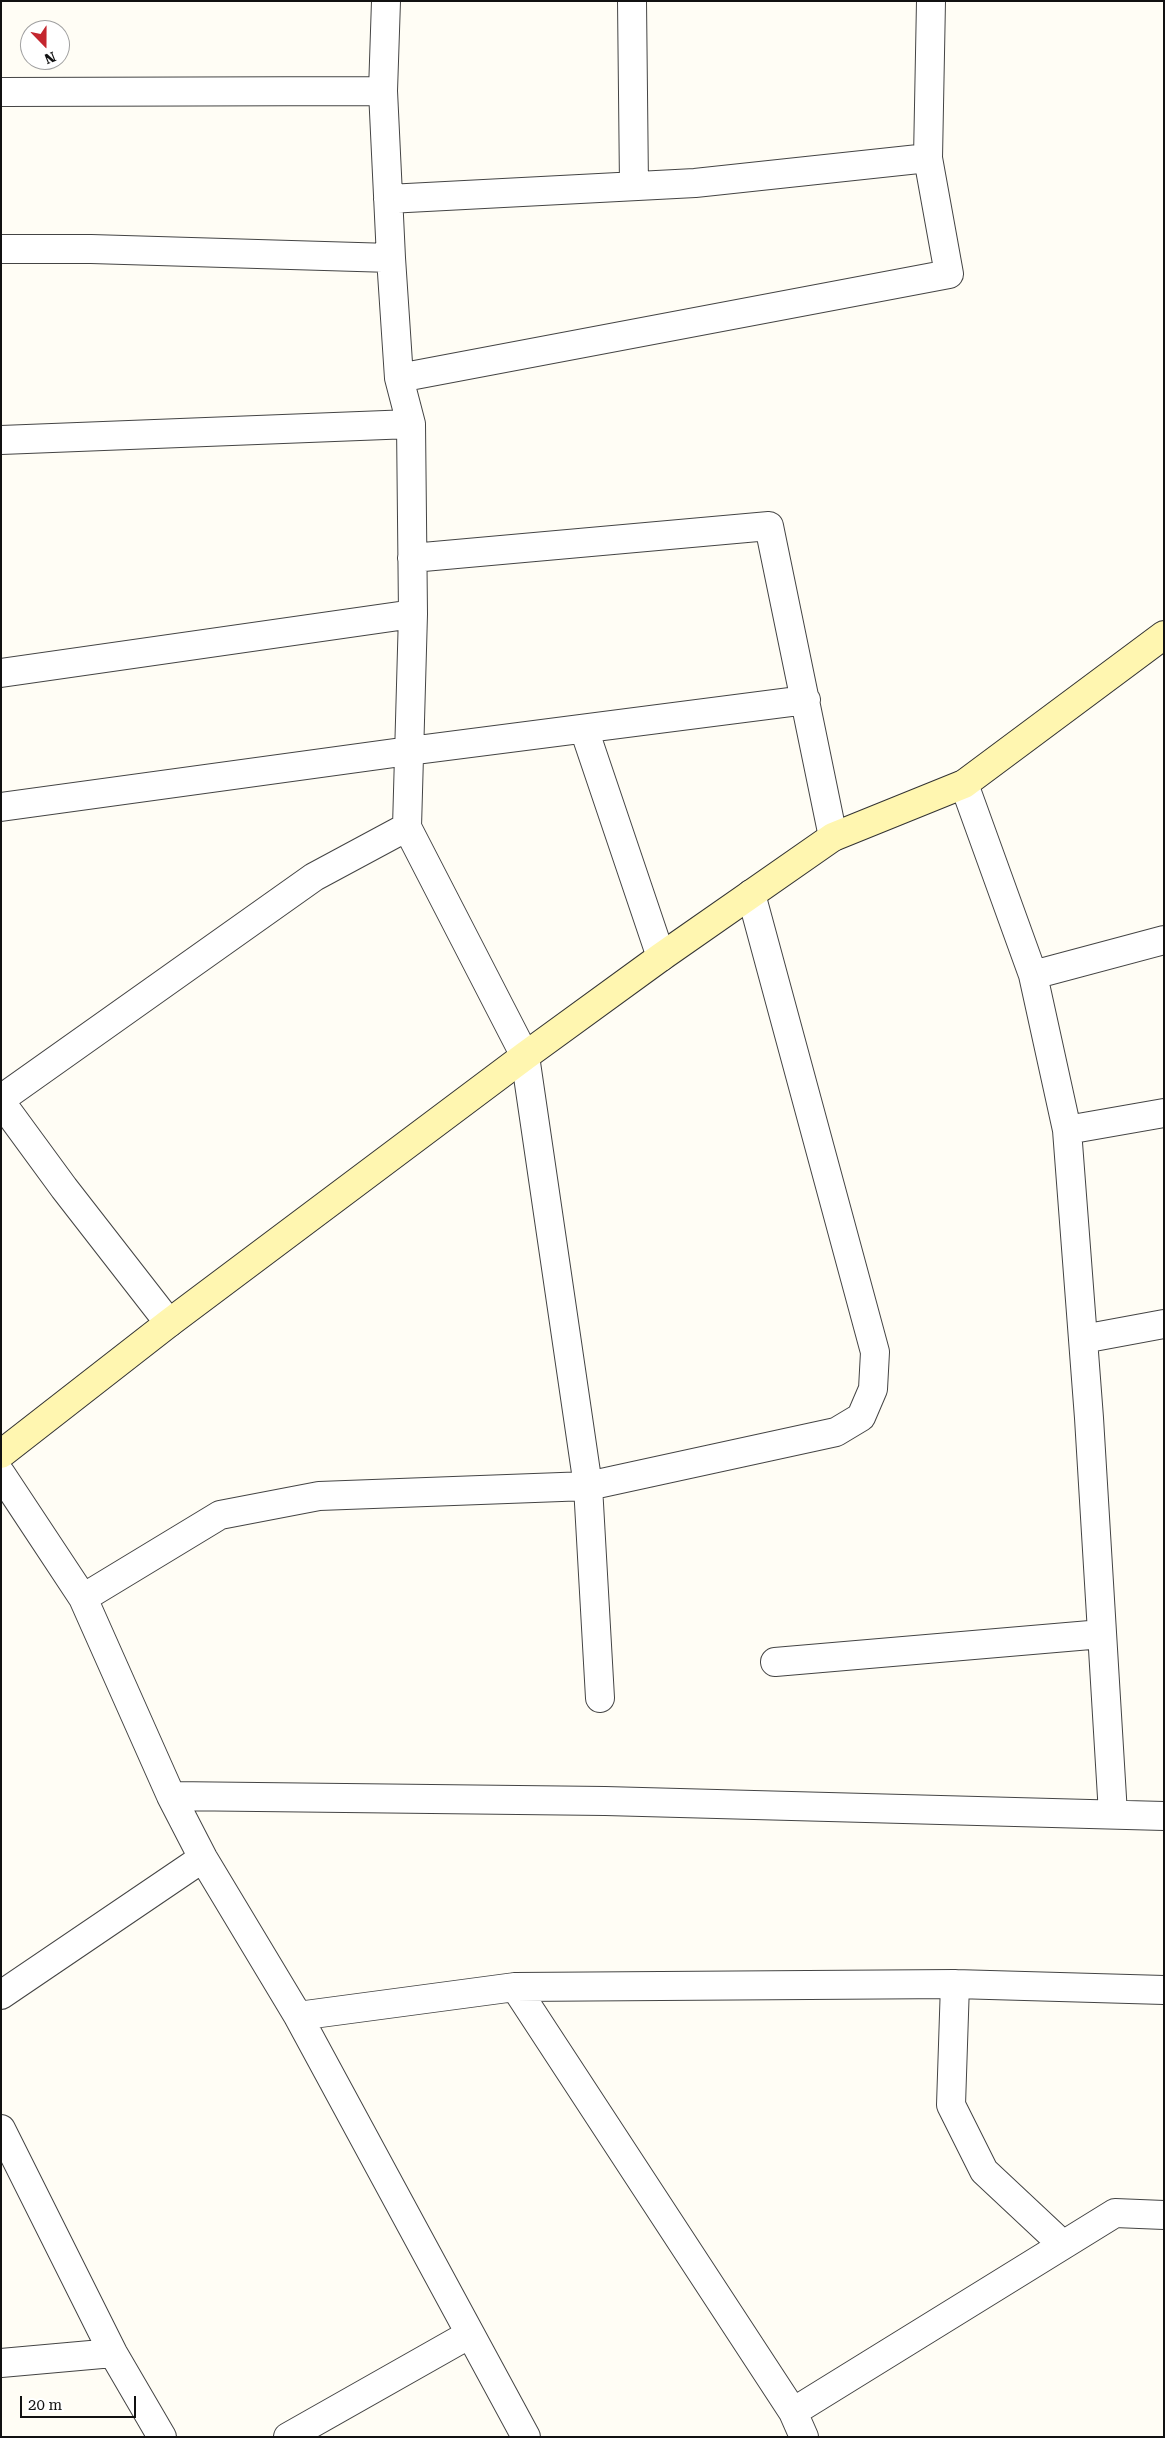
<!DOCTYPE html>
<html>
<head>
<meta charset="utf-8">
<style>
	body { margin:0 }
	#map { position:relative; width:1165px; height:2438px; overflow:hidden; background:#fffdf5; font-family:"Roboto Serif",serif }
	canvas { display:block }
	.frame { position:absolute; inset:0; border:2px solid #111; pointer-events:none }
	.north { position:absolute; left:20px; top:20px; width:50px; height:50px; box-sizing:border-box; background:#fff; border:1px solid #a0a0a0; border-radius:50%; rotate:158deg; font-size:14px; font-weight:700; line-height:20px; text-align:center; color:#111 }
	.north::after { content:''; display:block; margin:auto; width:18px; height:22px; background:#c4262e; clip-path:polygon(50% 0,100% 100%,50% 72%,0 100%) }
	.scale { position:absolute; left:20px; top:2396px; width:116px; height:22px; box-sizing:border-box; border:2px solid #111; border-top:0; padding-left:6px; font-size:15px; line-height:18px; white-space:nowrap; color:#111; -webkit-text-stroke:4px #fff; paint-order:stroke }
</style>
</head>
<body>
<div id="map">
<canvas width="1165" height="2438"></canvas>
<div class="frame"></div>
<div class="north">N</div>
<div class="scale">20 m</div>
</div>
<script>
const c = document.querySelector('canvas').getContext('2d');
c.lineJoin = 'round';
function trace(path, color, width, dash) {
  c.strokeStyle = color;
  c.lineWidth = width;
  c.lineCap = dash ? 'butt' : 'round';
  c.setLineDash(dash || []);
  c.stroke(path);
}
const street = new Path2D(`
	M386 1 383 91 391 258 399 378 411 424 413 614 407 827 525 1056 588 1486 600 1698
	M632 1 634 186
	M1 92 383 91
	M388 199 695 183 928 158
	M1 249H91L391 258
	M399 378 949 274 928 158 931 1
	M1 440 411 424
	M412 558 769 526 833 837
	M1 673 413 614
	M584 729 661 957
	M964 784 1033 975 1067 1130 1089 1418 1113 1814
	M1 807 409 751 806 700
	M1033 975 1164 940
	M1 1099 314 877 407 827
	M1 1102 64 1188 169 1323
	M1067 1130 1164 1113
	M1083 1339 1164 1324
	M1 1474 83 1598 171 1796 203 1858 298 2016 526 2437
	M83 1598 220 1515 319 1496 588 1486 836 1432 861 1417 873 1389 875 1352 751 894
	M775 1662 1102 1634
	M171 1796 605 1801 1164 1816
	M955 1984 951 2105 984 2171 1063 2245
	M515 1987 793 2412 804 2437
	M1 1995 203 1858
	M298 2016 515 1987 955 1984 1164 1990
	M1 2129 113 2353 162 2437
	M1 2363 113 2353
	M793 2412 1115 2213 1164 2215
	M288 2437 470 2334`);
const secondary = new Path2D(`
	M1 1454 169 1323 525 1056 661 957 833 837 964 784 1164 635`);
trace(street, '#444', 30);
trace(secondary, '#333', 30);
trace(street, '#fff', 28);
trace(secondary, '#fff6b0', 28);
</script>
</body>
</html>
